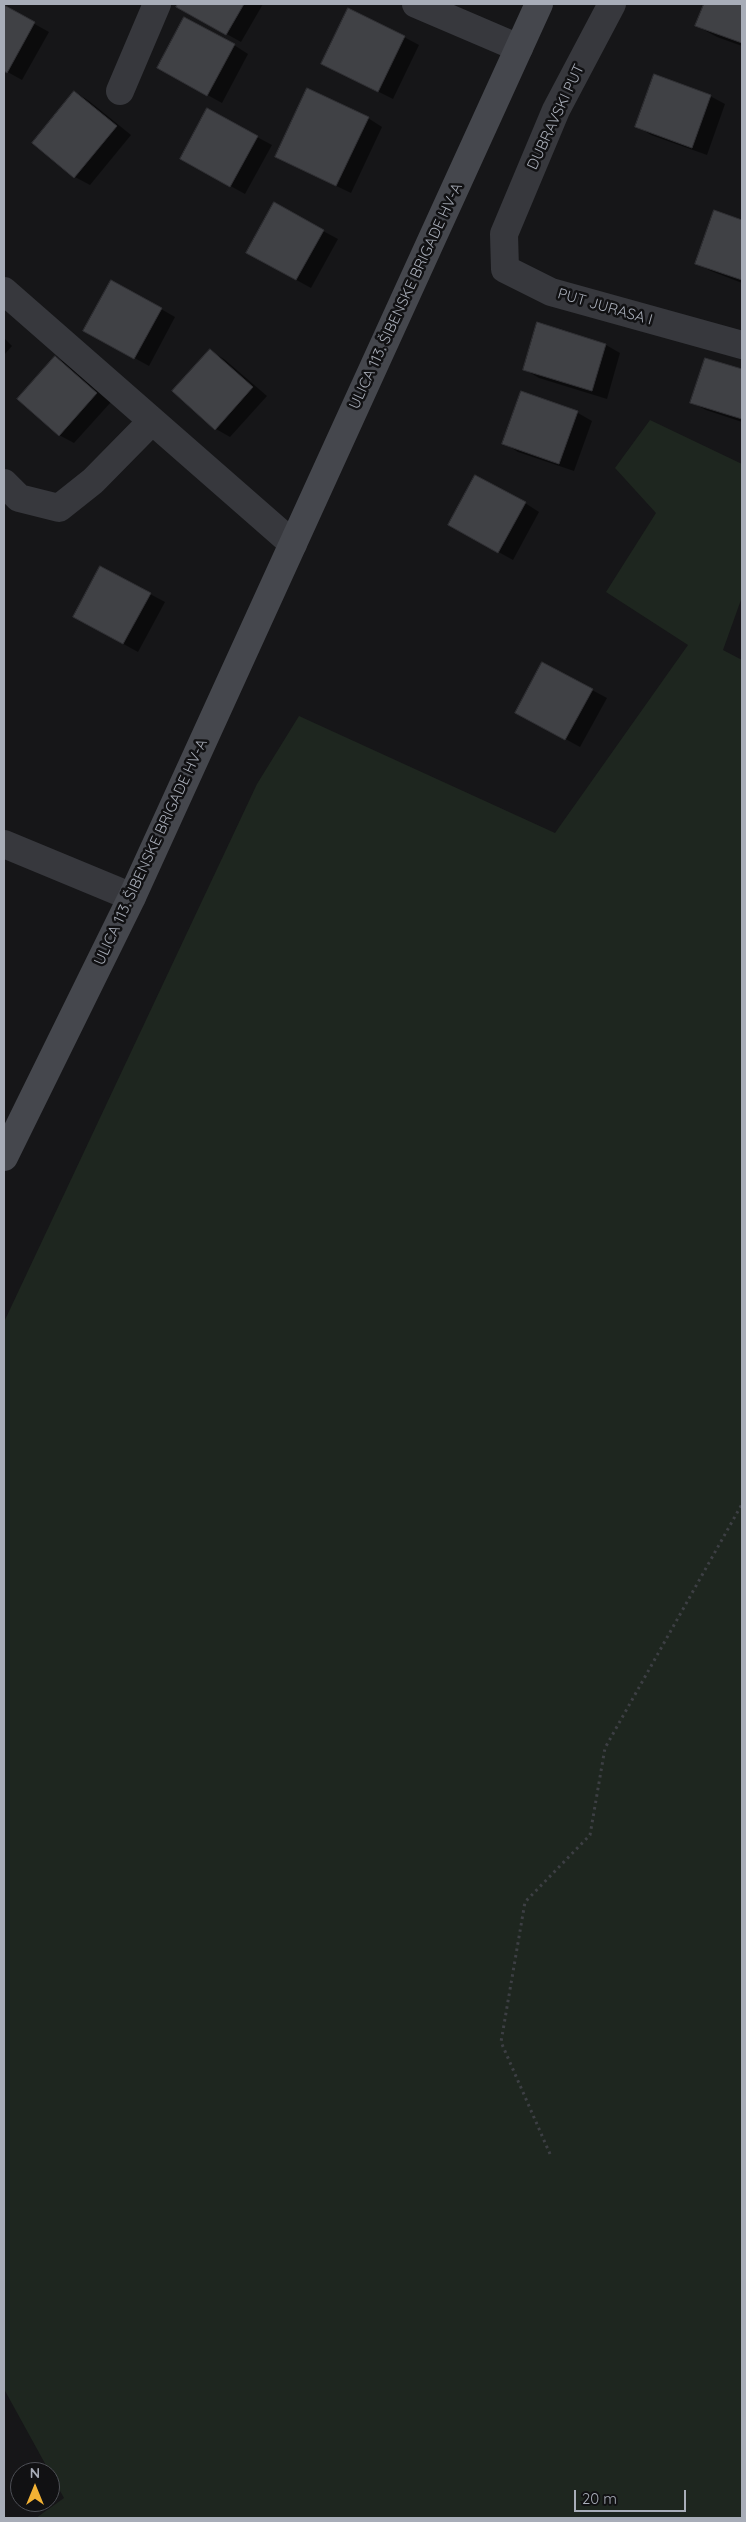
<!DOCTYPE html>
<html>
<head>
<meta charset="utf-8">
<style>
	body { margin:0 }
	#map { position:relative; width:746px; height:2522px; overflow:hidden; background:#161618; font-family:Quicksand,sans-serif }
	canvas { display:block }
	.frame { position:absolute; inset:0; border:5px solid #a8adb8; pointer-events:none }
	.north { position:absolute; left:10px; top:2462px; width:50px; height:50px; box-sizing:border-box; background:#111113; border:1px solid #4d4f55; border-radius:50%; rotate:0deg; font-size:14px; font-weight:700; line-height:20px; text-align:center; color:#a8adb8 }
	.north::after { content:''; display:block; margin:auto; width:18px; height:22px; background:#f2b134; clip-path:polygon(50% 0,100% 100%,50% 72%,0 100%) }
	.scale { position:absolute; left:574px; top:2490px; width:112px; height:22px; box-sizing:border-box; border:2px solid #a8adb8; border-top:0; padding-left:6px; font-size:15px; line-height:18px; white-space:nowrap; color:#a8adb8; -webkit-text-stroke:4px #111113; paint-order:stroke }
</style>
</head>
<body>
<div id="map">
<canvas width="746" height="2522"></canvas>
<div class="frame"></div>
<div class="north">N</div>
<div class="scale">20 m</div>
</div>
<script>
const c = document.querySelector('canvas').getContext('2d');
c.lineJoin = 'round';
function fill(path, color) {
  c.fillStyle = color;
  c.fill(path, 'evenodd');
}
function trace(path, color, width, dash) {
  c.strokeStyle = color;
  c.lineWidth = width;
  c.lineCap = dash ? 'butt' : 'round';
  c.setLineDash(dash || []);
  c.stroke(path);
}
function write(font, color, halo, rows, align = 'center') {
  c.font = font + ' Quicksand,sans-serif';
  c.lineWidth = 5;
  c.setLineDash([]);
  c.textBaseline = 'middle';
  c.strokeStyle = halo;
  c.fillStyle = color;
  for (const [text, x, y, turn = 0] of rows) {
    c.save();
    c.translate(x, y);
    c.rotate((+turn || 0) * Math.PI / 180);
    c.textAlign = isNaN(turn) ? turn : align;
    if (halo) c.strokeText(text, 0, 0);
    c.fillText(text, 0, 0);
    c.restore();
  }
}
fill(new Path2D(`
	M650 420 742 464V597L723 650 742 660V2518H36L64 2498 4 2389V1322L257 784 299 716 555 833 688 645 606 592 656 513 615 468Z`), '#1e261f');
fill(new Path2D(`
	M180 4H263L241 42 178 7Z
	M705 4H742V46L717 37 697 26Z
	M4 7 49 32 22 80 4 70Z
	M404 37 419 45 393 99 323 64Z
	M234 45 248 54 222 103 173 76Z
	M75 92 89 101 131 135 90 185 75 177 33 143Z
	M710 96 725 104 707 155 651 135 637 126Z
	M368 118 382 127 351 193 276 157Z
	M257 137 272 145 245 194 196 167Z
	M714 212 742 222V283L711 271 696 263Z
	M323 231 338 239 311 288 262 261Z
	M161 309 175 317 149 366 100 339Z
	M538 324 606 345 620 353 607 399 539 378 524 369Z
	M4 338 12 346 4 355Z
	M210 351 224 359 267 396 230 437 216 429Z
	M56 357 70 366 111 402 74 443 59 435Z
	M705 359 742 371V422L706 410 691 402Z
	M522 392 578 413 592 421 574 471 518 452 504 443Z
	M525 503 539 512 513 560 464 533Z
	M150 594 165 602 138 652 89 625Z
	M592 690 607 698 580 747 531 720Z`), '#0007');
const building = new Path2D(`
	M178 4H244L226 35 176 7Z
	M704 4H742V43L695 26Z
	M4 5 35 22 7 73 4 71Z
	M348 8 405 36 378 92 321 64Z
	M184 17 235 44 207 96 157 68Z
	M654 74 711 95 692 148 635 127Z
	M307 88 369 117 336 186 275 157Z
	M74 91 117 126 74 178 32 143Z
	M207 108 258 136 230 187 180 159Z
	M274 202 324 230 296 280 246 253Z
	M714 210 742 220V280L695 264Z
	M111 280 162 308 134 359 83 331Z
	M537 322 606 344 592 391 523 370Z
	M210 349 253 387 215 430 172 391Z
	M55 356 97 393 59 436 17 399Z
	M705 358 742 369V419L690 403Z
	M521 391 578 411 559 464 502 444Z
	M475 475 526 502 498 553 448 525Z
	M100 566 151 593 123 644 73 617Z
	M542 662 593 689 565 740 515 713Z`);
fill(building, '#404145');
trace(building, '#303034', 1);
trace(new Path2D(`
	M550 2154 501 2042 525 1902 590 1835 605 1748 742 1504`), '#3d3f44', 3, [2.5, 4]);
trace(new Path2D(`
	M416 4 519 48
	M612 4 556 110 504 234 505 269 551 292 742 345
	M120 91 157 4
	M4 291 293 544
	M4 483 19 498 59 508 93 481 152 421`), '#37383d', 28);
trace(new Path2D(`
	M4 844 132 897`), '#37383d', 28);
trace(new Path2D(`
	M4 1157 132 897 539 4`), '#45474d', 28);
write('15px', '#a8adb8', '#111113', [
	["DUBRAVSKI PUT",556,117,-65],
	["ULICA 113. ŠIBENSKE BRIGADE HV-A",406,296,-65],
	["PUT JURASA I",605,307,16],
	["ULICA 113. ŠIBENSKE BRIGADE HV-A",151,852,-65]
]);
</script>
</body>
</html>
